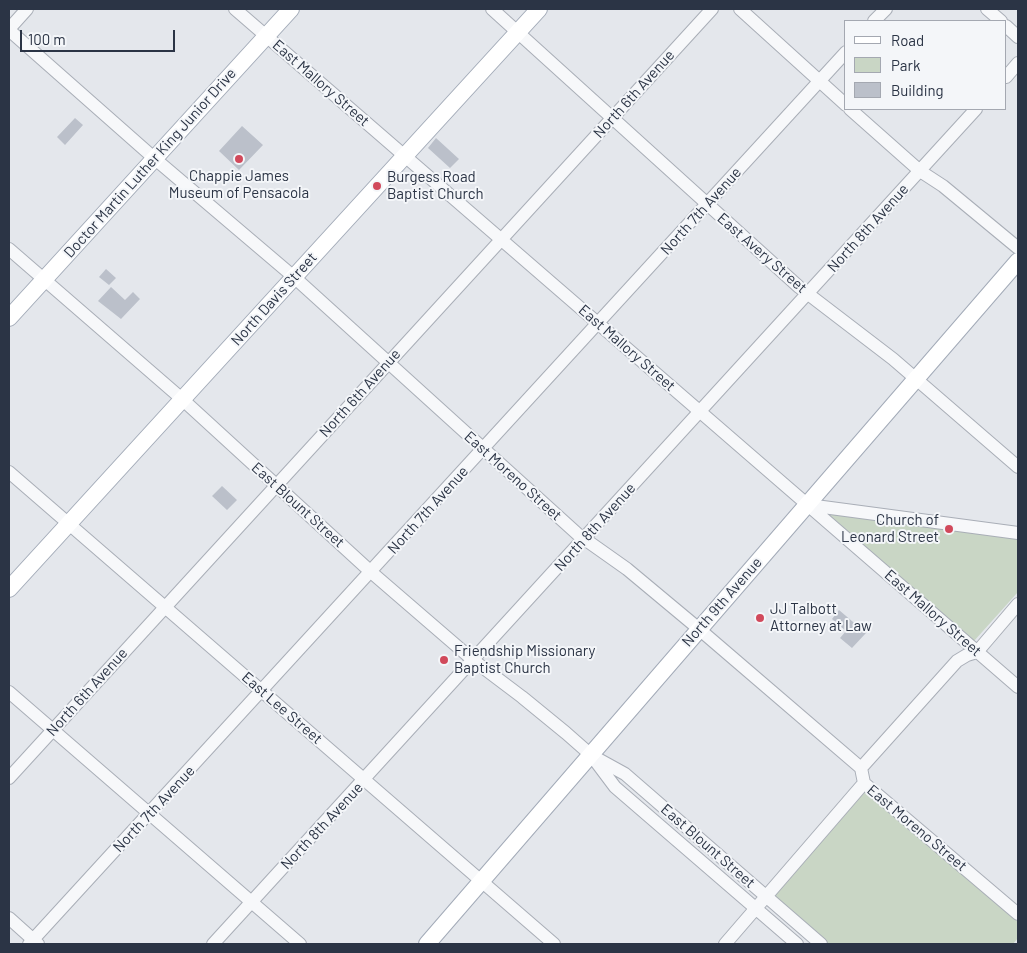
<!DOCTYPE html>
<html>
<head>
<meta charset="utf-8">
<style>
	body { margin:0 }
	#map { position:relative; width:1027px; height:953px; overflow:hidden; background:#e4e7ec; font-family:Barlow,sans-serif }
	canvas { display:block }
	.frame { position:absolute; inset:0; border:10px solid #2b3445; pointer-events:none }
	.legend { position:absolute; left:844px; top:20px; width:162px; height:90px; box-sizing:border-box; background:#f4f6f9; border:1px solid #a4a8b1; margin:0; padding:6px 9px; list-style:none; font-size:15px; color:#2b3445 }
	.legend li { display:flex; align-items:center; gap:10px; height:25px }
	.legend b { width:25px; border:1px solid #a4a8b1 }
	.scale { position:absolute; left:20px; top:30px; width:155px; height:22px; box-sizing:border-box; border:2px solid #2b3445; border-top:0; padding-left:6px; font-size:15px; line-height:18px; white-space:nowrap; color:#2b3445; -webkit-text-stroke:4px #f4f6f9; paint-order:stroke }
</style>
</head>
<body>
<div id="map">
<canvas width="1027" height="953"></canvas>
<div class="frame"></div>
<ul class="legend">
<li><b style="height:6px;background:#fff"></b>Road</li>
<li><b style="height:14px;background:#c9d6c5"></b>Park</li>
<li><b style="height:14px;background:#bbc0ca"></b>Building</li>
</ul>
<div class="scale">100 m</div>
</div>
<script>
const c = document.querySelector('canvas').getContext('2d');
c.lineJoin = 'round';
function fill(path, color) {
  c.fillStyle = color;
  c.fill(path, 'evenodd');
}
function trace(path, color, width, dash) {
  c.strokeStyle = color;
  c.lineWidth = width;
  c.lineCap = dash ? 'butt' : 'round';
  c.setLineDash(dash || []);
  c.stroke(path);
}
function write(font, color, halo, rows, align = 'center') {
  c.font = font + ' Barlow,sans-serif';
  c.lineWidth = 4;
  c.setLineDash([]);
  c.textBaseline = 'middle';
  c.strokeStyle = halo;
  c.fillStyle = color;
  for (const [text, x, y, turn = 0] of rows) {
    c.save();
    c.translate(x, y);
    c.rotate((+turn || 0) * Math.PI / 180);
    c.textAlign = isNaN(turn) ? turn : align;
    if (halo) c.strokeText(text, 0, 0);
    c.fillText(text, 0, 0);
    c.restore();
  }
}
fill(new Path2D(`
	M827 513 1018 539V592L974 641Z
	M865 792 1018 922V938L1013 944H828L773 896Z`), '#c9d6c5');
fill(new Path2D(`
	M75 118 83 125 65 145 57 137Z
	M242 126 263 145 239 170 219 151Z
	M436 138 459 159 450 168 428 148Z
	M106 269 116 278 109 285 99 277Z
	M111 287 125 300 133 292 140 299 121 319 98 301Z
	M222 486 237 500 227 510 212 496Z
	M839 610 866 633 852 648 840 638 846 631 832 619Z`), '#bbc0ca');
const minor = new Path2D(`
	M235 9 1018 687
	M492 9 799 287 893 359 1018 467
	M740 9 846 105
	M987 9 1001 21
	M874 21 886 9
	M1006 26 1018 37
	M9 29 27 9
	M9 30 154 158 294 277 583 539 586 540 627 569 699 629 861 768 864 783 1018 914
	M1006 77 1018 63
	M850 109 920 171 943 186 1018 248
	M9 249 182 399 371 572 473 660 522 697 566 733 591 755 615 787 797 944
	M9 472 554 944
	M808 505 1018 533
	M9 692 300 944
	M596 758 625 774 821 944
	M861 768 957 661 967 655 977 652 1018 604
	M9 778 712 9
	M9 918 38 944
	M29 944 846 52
	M213 944 976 109
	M725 944 864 783`);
const major = new Path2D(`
	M9 318 291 9
	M9 589 539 9
	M427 944 1018 261`);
trace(minor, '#a9aeb7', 14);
trace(major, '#a3abb8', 18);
trace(minor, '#f7f8fa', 12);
trace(major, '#fff', 16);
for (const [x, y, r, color] of [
	[239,159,5,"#d1495b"],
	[377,186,5,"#d1495b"],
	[949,529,5,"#d1495b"],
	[760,618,5,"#d1495b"],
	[444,660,5,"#d1495b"]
]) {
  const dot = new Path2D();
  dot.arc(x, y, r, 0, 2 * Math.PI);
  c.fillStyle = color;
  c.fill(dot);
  trace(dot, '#f4f6f9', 2);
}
write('15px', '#2b3445', '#f4f6f9', [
	["East Mallory Street",321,83,41],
	["North 6th Avenue",634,94,-48],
	["Doctor Martin Luther King Junior Drive",150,163,-48],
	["North 7th Avenue",701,211,-48],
	["North 8th Avenue",868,228,-48],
	["East Avery Street",762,253,41],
	["North Davis Street",274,299,-48],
	["East Mallory Street",627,348,41],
	["North 6th Avenue",360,393,-48],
	["East Moreno Street",513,476,42],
	["East Blount Street",298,505,42],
	["North 7th Avenue",428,510,-48],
	["North 8th Avenue",595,527,-48],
	["North 9th Avenue",722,602,-49],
	["East Mallory Street",933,613,41],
	["North 6th Avenue",87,692,-48],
	["East Lee Street",282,708,41],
	["North 7th Avenue",154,809,-47],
	["North 8th Avenue",322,826,-47],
	["East Moreno Street",917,828,40],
	["East Blount Street",708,846,41]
]);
write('15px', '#2b3445', '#f4f6f9', [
	["Chappie James",239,176,"center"],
	["Museum of Pensacola",239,193,"center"],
	["Burgess Road",387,177],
	["Baptist Church",387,194],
	["Church of",939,520,"right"],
	["Leonard Street",939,537,"right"],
	["JJ Talbott",770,609],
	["Attorney at Law",770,626],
	["Friendship Missionary",454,651],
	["Baptist Church",454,668]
], 'left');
</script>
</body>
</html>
